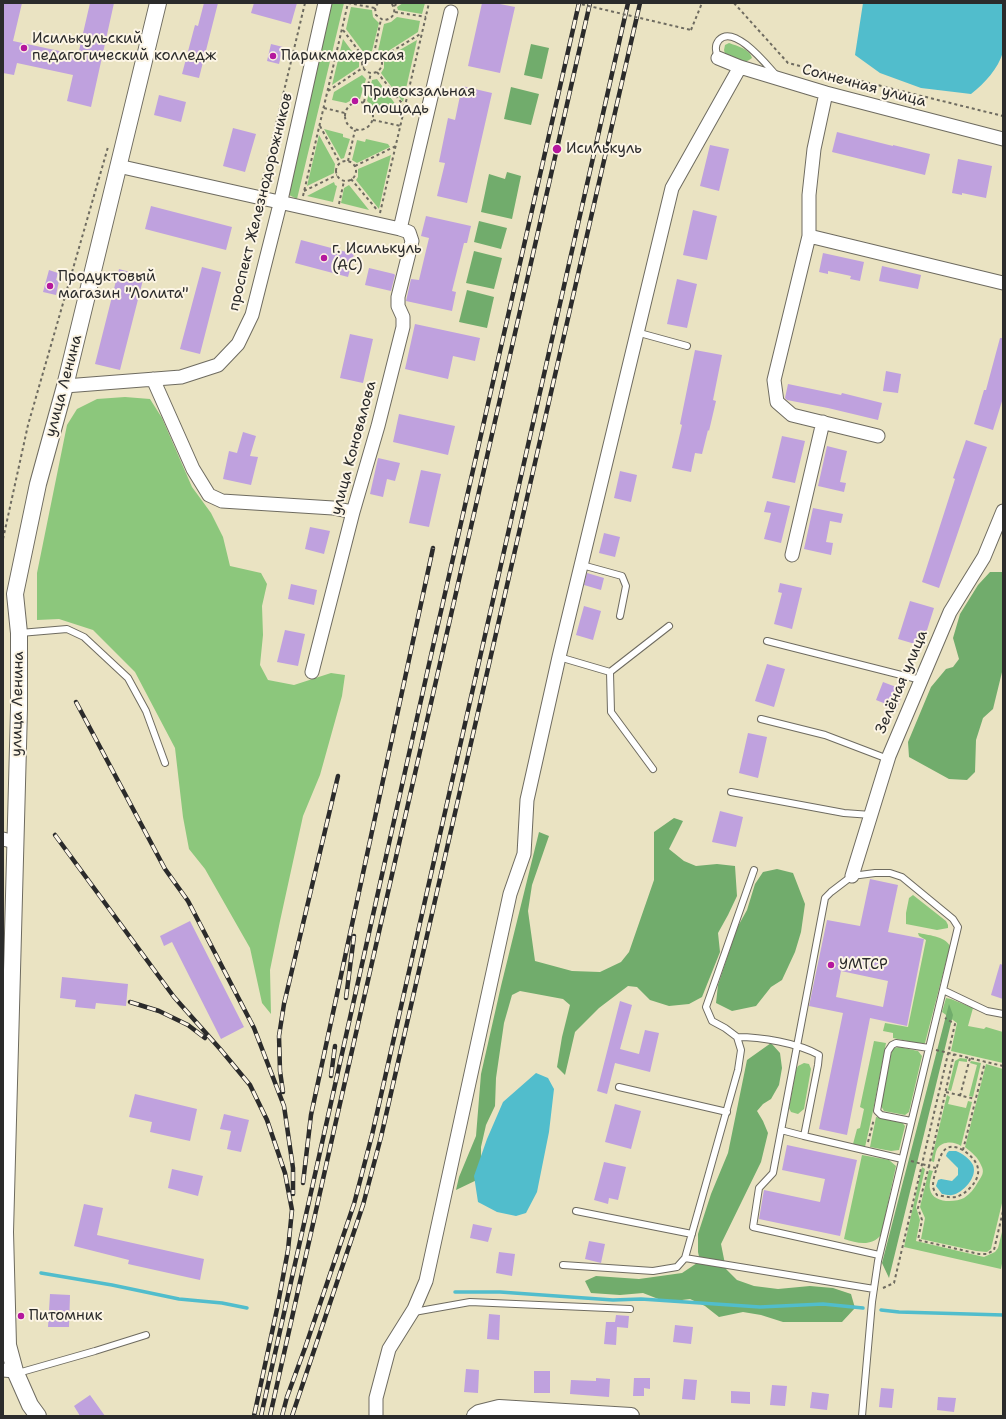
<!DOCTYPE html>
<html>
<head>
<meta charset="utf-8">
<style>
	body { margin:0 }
	#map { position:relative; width:1006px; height:1419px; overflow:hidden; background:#eae3c2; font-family:"Shantell Sans",sans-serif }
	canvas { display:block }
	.frame { position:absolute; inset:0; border:4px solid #2b2b2b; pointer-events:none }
</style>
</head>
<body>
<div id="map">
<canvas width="1006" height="1419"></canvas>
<div class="frame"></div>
</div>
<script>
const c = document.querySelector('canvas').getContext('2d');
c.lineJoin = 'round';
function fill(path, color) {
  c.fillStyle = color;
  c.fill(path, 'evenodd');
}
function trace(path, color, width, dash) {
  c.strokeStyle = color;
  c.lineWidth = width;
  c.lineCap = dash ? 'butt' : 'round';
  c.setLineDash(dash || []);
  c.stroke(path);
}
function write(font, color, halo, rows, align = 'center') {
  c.font = font + ' "Shantell Sans",sans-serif';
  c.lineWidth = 4;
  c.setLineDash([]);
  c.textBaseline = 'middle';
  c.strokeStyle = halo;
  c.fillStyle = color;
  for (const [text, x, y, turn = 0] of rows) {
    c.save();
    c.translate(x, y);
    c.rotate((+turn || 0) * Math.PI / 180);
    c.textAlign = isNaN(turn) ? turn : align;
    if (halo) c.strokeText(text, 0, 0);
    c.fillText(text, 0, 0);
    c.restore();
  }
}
fill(new Path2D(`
	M330 3H344L297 199 289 195 287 189Z
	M403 3H425L422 14 398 10 397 7Z
	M351 7 372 10 373 17 379 23 372 51 364 53 346 29Z
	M397 17 420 21 418 32 382 55 378 51 384 24 391 22Z
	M343 39 359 61V67L332 85Z
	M417 40 403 102 381 73 384 68V59Z
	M729 43C737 46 750 49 752 58 743 66 734 58 725 54L724 50 725 45Z
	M362 75 366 79 360 99H354L346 103 332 100 334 92Z
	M377 79 396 105 395 113 376 109 367 101 372 80Z
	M324 129 343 134V137L350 139 344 158 341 159Z
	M319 135 335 164 334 173 307 186Z
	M366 139 388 144 390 147 357 163 352 160 357 140 365 142Z
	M391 155 379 209 356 180 358 177V169Z
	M334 182 335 185 337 186 333 202 307 196Z
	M349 185 369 210 341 203 344 188Z
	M125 397 150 399 162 418 192 487 211 513 223 537 230 566 261 573 267 584 262 606 263 635 260 665 268 680 294 685 331 673 345 675 342 696 320 775 303 816 280 921 270 970 271 1014 262 1003 250 948 205 869 189 849 183 817 175 748 135 672 93 630 59 619 37 620V573L67 425 77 409 97 399Z
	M913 895 946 921 948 925V928L937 930 906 924V913L909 898Z
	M918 933C927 935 945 936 950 946L925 1043 921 1044 893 1038V1033L883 1031 885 1023 908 1027 926 940 919 936Z
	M946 998 951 999 973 1008 968 1026 984 1029 986 1027 1003 1032V1063L951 1051 957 1023 942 1012Z
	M874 1041 886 1043 872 1116 865 1147 853 1144 857 1129 860 1128 864 1109 860 1107Z
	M899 1047 918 1051 922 1056 909 1112 905 1115 884 1111 881 1106 892 1050 894 1048Z
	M960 1058 967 1059V1062L959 1061 951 1091 948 1090 955 1061Z
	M971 1061 981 1063 973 1097 969 1096 977 1065 970 1063Z
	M804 1063 809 1064 811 1069 804 1109 798 1114 791 1112 789 1108 796 1070 798 1066Z
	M986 1064 1003 1069V1199L991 1249 987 1252 976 1251 921 1239 925 1218 920 1207 929 1170 933 1171C931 1176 929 1184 930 1189 932 1203 954 1203 964 1198 970 1194 974 1189 978 1182 982 1176 985 1172 981 1165 978 1157 971 1152 965 1147Z
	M947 1095 950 1097 948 1104 966 1108 968 1101 972 1102 961 1146C954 1141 942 1141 937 1149 935 1153 935 1158 934 1162L931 1161Z
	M876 1117 901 1121 905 1126 899 1150 891 1151 870 1147Z
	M862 1155 889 1160 896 1166 881 1235C871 1247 857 1243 844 1239Z
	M922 1167 925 1169 916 1207 920 1220 916 1241 984 1257 995 1252 998 1248 1003 1228V1258L1001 1269 904 1247Z`), '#8cc77c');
fill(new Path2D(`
	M531 44 549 48 542 79 524 75Z
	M511 87 539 94 531 125 504 119Z
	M507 172 521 176 512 219 481 212 489 174 505 179Z
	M479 221 507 228 501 249 474 242Z
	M474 251 502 258 494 289 466 283Z
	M467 290 494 297 487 328 459 322Z
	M990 572H1003V668L993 709 983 718 976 740 975 772 967 780 949 779 909 757 908 742 931 687 946 669 953 667 959 659 953 638 960 614 978 585Z
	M674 818 683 821 669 849 684 861 696 866 717 864 735 866 737 896 728 915 718 933 720 952 702 997 689 1004 669 1006 650 1000 637 987 628 986 599 1008 575 1032 565 1075 557 1067 562 1037 570 1005 563 999 520 991 512 995 504 1023 496 1078 495 1106 486 1125 481 1147V1178L456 1190 459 1177 476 1136 481 1074 501 986 539 832 549 836 532 885 528 911 535 961 572 971 600 972 621 962 629 952 654 880V832Z
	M777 869 793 873 805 904 801 932 795 952 782 980 771 987 756 1006 732 1011 716 1003 718 985 737 928 747 910 755 884 763 872Z
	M949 1004 953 1015 889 1278 882 1263Z
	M771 1043 780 1053 782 1068 779 1085 771 1099 763 1104 757 1111 763 1121 768 1133 761 1162 721 1244 726 1269 737 1280 754 1286 778 1289 810 1286 833 1288 851 1294 855 1308 842 1322H783L761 1315 743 1312 719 1317 705 1306 690 1299 666 1302 643 1293 620 1295 591 1293 585 1281 596 1276 639 1279 682 1273 700 1261 698 1252V1234L711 1194 728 1153 747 1060Z`), '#71ac6c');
fill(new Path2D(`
	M863 3H1003V52C998 69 985 83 971 94L921 88 880 73 855 55Z
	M536 1073 548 1078 554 1089 549 1132 537 1192 526 1213 516 1216 497 1212 478 1202 474 1176 487 1139 503 1102Z
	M949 1151H956C962 1153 970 1159 973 1165 978 1177 963 1193 952 1195 949 1196 945 1194 942 1194L936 1186 938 1180 941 1179 952 1181 958 1175V1168L946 1156 947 1153Z`), '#51bdcc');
trace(new Path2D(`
	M41 1273 112 1285 179 1299 222 1303 247 1308
	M455 1292H500L613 1300 641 1299 760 1307 823 1304 863 1308
	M881 1310 899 1312 1003 1315`), '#51bdcc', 3.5);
fill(new Path2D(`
	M3 3H22L13 41 78 55 90 3H114L91 107 67 101 73 75 17 63 14 75 3 73Z
	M204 3H218L199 78 182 74 195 25 198 26Z
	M254 3H297L291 24 251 13Z
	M482 3H495L515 7 500 73 468 66Z
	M271 44 283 47 279 64 267 61Z
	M462 86 492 93 467 203 437 196 445 163 439 162 448 118 455 120Z
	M159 95 186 102 181 122 154 115Z
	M233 128 256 134 245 172 223 166Z
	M837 132 893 146V145L930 154 925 175 832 152Z
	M710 145 729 149 719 191 700 186Z
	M958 159 992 166 986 198 962 193V195L952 193Z
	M151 206 232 227 226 250 145 229Z
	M693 210 717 216 707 260 683 255Z
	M426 216 471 226 467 243H464L452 291 456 292 452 311 406 301 411 279 419 280 429 238 421 236Z
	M301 240 354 254 348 277 295 263Z
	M823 253 864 262 860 281 850 279 851 276 828 271V274L819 272Z
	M882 266 921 275 918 289 879 281Z
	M202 267 221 272 200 354 180 349Z
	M369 268 394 274 395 275 391 291 365 285Z
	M119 269 144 276 120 370 95 364Z
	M49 270 58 273 56 280 59 281 56 295 43 292Z
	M677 279 697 284 687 328 667 324Z
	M415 324 480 338 475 361 453 356 448 379 405 369Z
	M350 334 373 339 363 383 340 378Z
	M1000 338H1003V398L993 430 974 424 984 390H986Z
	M695 350 722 355 713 400 716 401 709 431 708 430 702 454 695 453 691 472 672 468 682 425 680 424Z
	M886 371 901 374 898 393 883 391Z
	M788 384 841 395 842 393 882 403 878 420 828 408 787 400 785 398Z
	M399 414 455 426 448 455 393 442Z
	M243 432 256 436 250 456 258 457 251 485 223 479 229 451 237 453Z
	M782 436 805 441 795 483 772 478Z
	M966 440 987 447 939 588 922 582 955 479 953 478Z
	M827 446 847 451 840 482 846 483 844 492 818 486Z
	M378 458 400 463 395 481 387 479 383 497 370 494Z
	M421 470 441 474 429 527 409 523Z
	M620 471 637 475 631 502 614 498Z
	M767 501 790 506 781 543 764 539 771 513 764 512Z
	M813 508 843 514 841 523 830 521 826 542 833 543 831 555 804 549Z
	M310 527 330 531 324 554 305 549Z
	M604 533 620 537 615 557 599 553Z
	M587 573 604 578 601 590 584 585Z
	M780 583 802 588 792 629 774 624 782 593 778 592Z
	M291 584 317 590 314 605 288 599Z
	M910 601 934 608 922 646 898 639Z
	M584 606 601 611 593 640 576 635Z
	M285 630 305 634 298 666 277 662Z
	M767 664 785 669 774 707 755 701Z
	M883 682 904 690 896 711 885 707 886 704 876 700Z
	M748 733 767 737 758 778 739 773Z
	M720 811 743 817 736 847 712 842Z
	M870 879 898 885 888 932 924 939 907 1026 870 1018 847 1135 819 1129 843 1013 809 1006 827 920 860 926ZM841 971 888 981 883 1007 836 997Z
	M190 921 244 1027 221 1039 172 942 164 946 160 936Z
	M1000 964 1003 965V999L991 995Z
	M62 977 128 984 126 1006 96 1003 95 1009 75 1007 76 1000 60 998Z
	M620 1001 632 1005 620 1049 639 1054 645 1030 659 1033 650 1072 615 1063 607 1094 597 1091Z
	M135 1094 197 1109 190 1141 150 1132 152 1122 129 1117Z
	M615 1104 641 1111 631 1149 605 1142Z
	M224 1114 249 1120 241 1152 227 1149 231 1131 220 1129Z
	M787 1145 857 1160 840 1236 759 1219 764 1190 820 1202 825 1179 782 1170Z
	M604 1162 626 1167 618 1200 609 1198 608 1204 594 1200Z
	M172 1169 203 1176 198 1196 168 1188Z
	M84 1204 103 1208 97 1235 204 1259 200 1280 128 1264 129 1260 74 1246Z
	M473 1224 492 1228 488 1242 470 1238Z
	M589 1241 605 1244 601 1263 585 1259Z
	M499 1252 515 1254 512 1276 496 1273Z
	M50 1294 70 1295 69 1327H48Z
	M489 1314 500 1315 499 1340 487 1339Z
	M616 1315 629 1316 628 1328 617 1327 616 1345 604 1344 606 1322H615Z
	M675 1325 693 1327 691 1344 673 1342Z
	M466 1369 479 1370 478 1393 464 1392Z
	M534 1371H550V1393H534Z
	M596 1378 610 1379 609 1397 570 1394 571 1380 596 1381Z
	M634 1378H650V1389L644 1388V1396H633Z
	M684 1379 697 1380 695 1400 682 1399Z
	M772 1385 787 1386 785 1406 770 1405Z
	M881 1388 894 1389 892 1408 879 1407Z
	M731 1391 750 1392V1404L731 1403Z
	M812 1392 829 1394 827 1410 810 1408Z
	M90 1395 105 1416H80L74 1406Z
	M938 1397 956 1398 954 1412 937 1410Z`), '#bfa1de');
const service = new Path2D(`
	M718 58C716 51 714 46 719 40 734 24 766 64 776 75
	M636 332 687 346
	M582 565 622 576 626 586 620 616
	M20 633 67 629 84 637 128 678 146 711 165 763
	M767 641 921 680
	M559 657 610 672
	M761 719 825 735 888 759
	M653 769 611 712 610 672 669 626
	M731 792 844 813 871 815
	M943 990 987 1011 1003 1014
	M737 1037C761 1037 798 1043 819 1055L818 1065 804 1136 781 1130
	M619 1087 727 1112
	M911 1121 881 1115 877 1111 888 1051 892 1045 896 1043 929 1048
	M804 1136 902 1159
	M576 1211 692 1234
	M685 1258 738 1070 741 1050 737 1037 725 1028 712 1021 706 1007 754 870
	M563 1265 653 1271 677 1267 685 1258 874 1289
	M414 1312 470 1302 630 1309
	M18 1373 95 1351 146 1335
	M862 1416 872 1302 878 1261 958 927 953 919 902 877 890 873H875L852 876 831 892 825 898 773 1173 759 1188 753 1227 879 1255`);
const minor = new Path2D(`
	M718 58 740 67 826 93 1003 139
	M826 93 814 149 809 195V236L774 380 777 402 792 415 878 436
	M118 166 400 229 409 232 412 241 398 297V306L403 317V327L378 426 353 512 312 672
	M400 229 451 12
	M809 236 1003 283
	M153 379 193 469 209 495 222 501 333 508 353 512
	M65 386 181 377 218 365 238 344 252 315 281 200 325 3
	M792 555 823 422
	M3 839 15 842
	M852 876 889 756 950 612 984 557 1003 511
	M3 1370 15 1371
	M376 1416V1398L389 1349 414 1309 426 1281 510 894 524 854 527 800 559 657 672 188 740 67`);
const tertiary = new Path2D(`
	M38 1416 30 1405 15 1371 8 1345 5 1232 19 709V633L15 594 38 484 65 386 158 3
	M475 1416 479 1413 499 1408 631 1416`);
trace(service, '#6e6b60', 8);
trace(minor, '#6e6b60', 15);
trace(tertiary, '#6e6b60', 18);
trace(new Path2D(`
	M348 3 375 8
	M378 3 375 8 376 15 383 20C393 20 398 11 391 3
	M734 3 788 63 1003 116
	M394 6 398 3
	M395 12 426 17
	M343 30 364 58
	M691 30 702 3
	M362 63a10 10 0 1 1 20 0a10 10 0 1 1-20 0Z
	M374 54 381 19
	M381 58 422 33
	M377 72 405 107
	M328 91 364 67
	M345 116a14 14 0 1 1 28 0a14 14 0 1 1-28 0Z
	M364 102 371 73
	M324 108 345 113
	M373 120 401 126
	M320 126 340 163
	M348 161 355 130
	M336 171a10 10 0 1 1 20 0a10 10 0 1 1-20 0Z
	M355 166 396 146
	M351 179 378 211
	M261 187 305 3
	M304 191 337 175
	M303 196 348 3
	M339 204 344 181
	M380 213 429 3
	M3 539 28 425 108 147
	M936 1050 1003 1066
	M946 1092 975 1099
	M960 1096 970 1058
	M868 1142 874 1119
	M963 1150C946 1141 941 1152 937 1167 935 1173 933 1180 933 1186 933 1189 935 1192 937 1195 943 1196 949 1198 956 1197 966 1194 980 1181 978 1169 977 1161 969 1154 963 1150L985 1062
	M911 1161 929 1166 918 1208 922 1220 918 1240 979 1254H987L994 1250 1003 1211
	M936 1168 929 1166 954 1054
	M883 1288 894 1283 955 1024 945 1018`), '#6e6b60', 2, [3, 3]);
trace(service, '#fff', 6);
trace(minor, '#fff', 13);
trace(tertiary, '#fff', 16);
const rail = new Path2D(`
	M76 702 165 869 188 901 254 1028 284 1106 293 1168V1194
	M55 835 174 997 221 1050 250 1085 267 1120 285 1173 292 1210 288 1250 277 1309 254 1416
	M346 998 354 936
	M130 1002 159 1011 188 1025 205 1038
	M331 1076 335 1046
	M283 1092 280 1071 279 1036 284 1004 338 776
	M303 1183 311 1115 433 548
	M261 1416 434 642 579 3
	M270 1416 334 1130 590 3
	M282 1416 287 1397 305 1348 354 1204 372 1135 628 3
	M292 1416 363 1205 381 1137 640 3`);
trace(rail, '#2b2b2b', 4.5);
trace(rail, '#fcf5e5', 3, [9]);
trace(new Path2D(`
	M576 3 691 30`), '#6e6b60', 2, [3, 3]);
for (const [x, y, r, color] of [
	[24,48,4,"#b5179e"],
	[273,56,4,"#b5179e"],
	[355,101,4,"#b5179e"],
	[557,149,5,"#b5179e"],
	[324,258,4,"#b5179e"],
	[50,286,4,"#b5179e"],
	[831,965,4,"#b5179e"],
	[21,1316,4,"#b5179e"]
]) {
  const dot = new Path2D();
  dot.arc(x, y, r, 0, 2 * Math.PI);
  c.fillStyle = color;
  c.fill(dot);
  trace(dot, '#fcf5e5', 1.5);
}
write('15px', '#2b2b2b', '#fcf5e5', [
	["Исилькульский",32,39],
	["педагогический колледж",32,56],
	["Парикмахерская",281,56],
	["Привокзальная",363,92],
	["площадь",363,109],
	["Исилькуль",566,149],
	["г. Исилькуль",332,249],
	["(АС)",332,266],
	["Продуктовый",58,277],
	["магазин \"Лолита\"",58,294],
	["УМТСР",839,965],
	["Питомник",29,1316]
], 'left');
write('15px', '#2b2b2b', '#fcf5e5', [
	["Солнечная улица",864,86,15],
	["проспект Железнодорожников",261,202,-76],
	["улица Ленина",64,386,-75],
	["улица Коновалова",354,448,-75],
	["Зелёная улица",902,682,-67],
	["улица Ленина",18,704,-89]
]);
</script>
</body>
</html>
